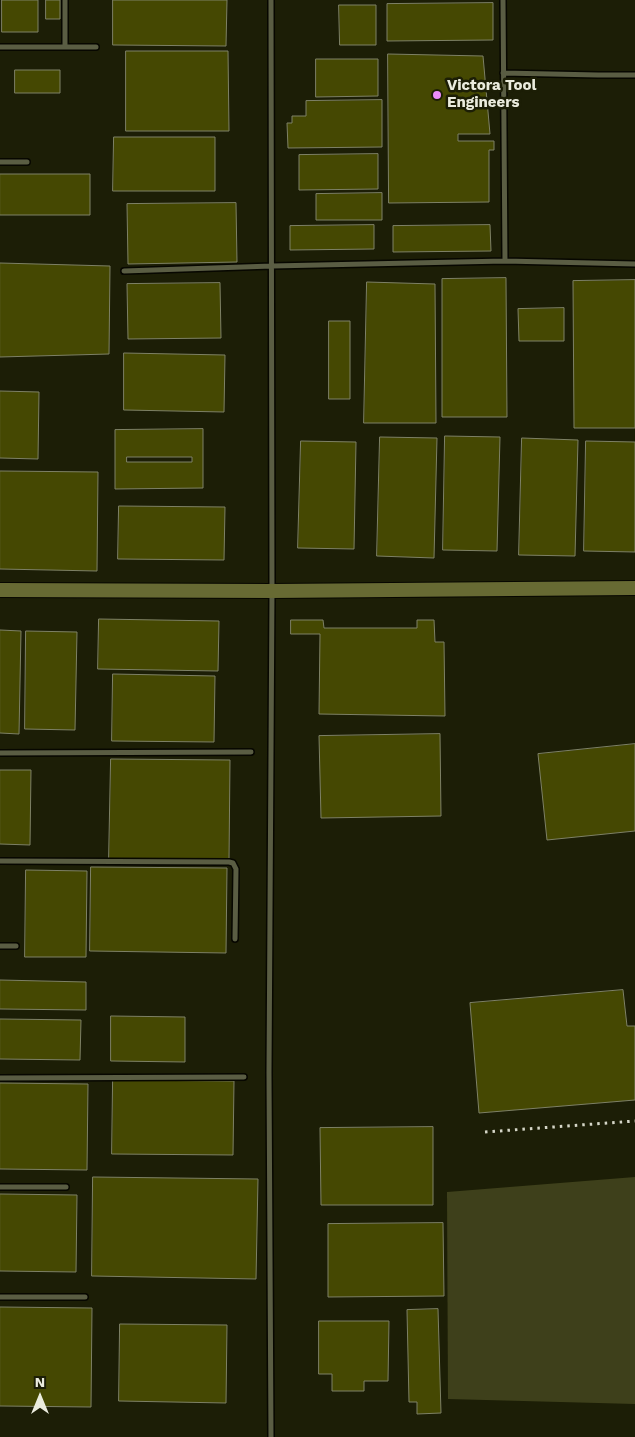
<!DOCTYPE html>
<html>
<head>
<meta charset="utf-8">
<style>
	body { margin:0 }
	#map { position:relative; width:635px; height:1437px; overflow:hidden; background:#1c1e06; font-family:"Work Sans",sans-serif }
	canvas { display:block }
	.north { position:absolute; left:15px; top:1372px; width:50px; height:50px; -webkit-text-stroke:4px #1c1e06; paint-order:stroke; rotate:0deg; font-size:14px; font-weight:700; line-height:20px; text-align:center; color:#ebecde }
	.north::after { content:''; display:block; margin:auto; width:18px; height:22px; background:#ebecde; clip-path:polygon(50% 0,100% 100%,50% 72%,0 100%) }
</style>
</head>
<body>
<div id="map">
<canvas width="635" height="1437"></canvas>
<div class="north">N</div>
</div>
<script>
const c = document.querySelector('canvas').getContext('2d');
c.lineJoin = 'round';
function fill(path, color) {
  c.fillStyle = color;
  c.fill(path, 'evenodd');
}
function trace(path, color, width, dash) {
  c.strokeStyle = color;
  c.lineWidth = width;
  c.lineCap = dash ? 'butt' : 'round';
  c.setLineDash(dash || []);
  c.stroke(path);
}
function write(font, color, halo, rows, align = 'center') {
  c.font = font + ' "Work Sans",sans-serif';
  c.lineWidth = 5;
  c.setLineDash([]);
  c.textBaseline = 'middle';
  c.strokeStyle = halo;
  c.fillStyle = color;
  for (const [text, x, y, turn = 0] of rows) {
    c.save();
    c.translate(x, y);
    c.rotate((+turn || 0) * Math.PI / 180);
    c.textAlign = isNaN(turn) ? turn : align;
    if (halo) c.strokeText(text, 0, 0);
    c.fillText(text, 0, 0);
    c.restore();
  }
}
fill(new Path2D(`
	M635 1177V1404L448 1399 447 1192Z`), '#3e401b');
const building = new Path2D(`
	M2 0H38V32H2Z
	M46 0H60V19H46Z
	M113 0H227L226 46 113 45Z
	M493 3V40L387 41V4Z
	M339 5H376V45H340Z
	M126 51H228L229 131H126Z
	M388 54 483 56 490 134H458V141H494V150H489V202L389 203Z
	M316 59H378V96L316 97Z
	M15 70H60V93H15Z
	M382 100V147L288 148 287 123H292V116H306V101Z
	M114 137H215V191H113Z
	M378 154V189L299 190V155Z
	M0 174H90V215H0Z
	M382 193V220H316V194Z
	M236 203 237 262 128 264 127 204Z
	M374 225V249L290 250V226Z
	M490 225 491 251 393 252V226Z
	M0 263 110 266 109 354 0 357Z
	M506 278 507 417H442V279Z
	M635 280V428H574L573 281Z
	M367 282 435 284 436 423H364Z
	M220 283 221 338 128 339 127 284Z
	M564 308V341H519L518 309Z
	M329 321H350V399H329Z
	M124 353 225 355 224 412 124 410Z
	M0 391 39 392 38 459 0 458Z
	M203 429V488L115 489V430ZM127 457H192V462H127Z
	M445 436 500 437 497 551 443 550Z
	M380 437 437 438 434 558 377 556Z
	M522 438 578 440 575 556 519 555Z
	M301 441 356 442 354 549 298 548Z
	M586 441 635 442V552L584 551Z
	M0 471 98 472 97 571 0 569Z
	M119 506 225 507 224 560 118 559Z
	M99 619 219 621 218 671 98 669Z
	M291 620H323L324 628H417V620H434L435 642H444L445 716 319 714 320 634H291Z
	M0 630 21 631 19 734 0 733Z
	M26 631 77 632 75 730 25 729Z
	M113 674 215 676 214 742 112 741Z
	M440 734 441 816 321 818 319 736Z
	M635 744V831L547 840 538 754Z
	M111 759 230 760 229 861 109 859Z
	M0 770H31L30 845 0 844Z
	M91 867 227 868 226 953 90 951Z
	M26 870 87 871 86 957H25Z
	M0 980 86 982V1010L0 1009Z
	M623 990 627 1026H635V1100L479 1113 470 1003Z
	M111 1016 185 1017V1062L111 1061Z
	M0 1019 81 1020 80 1060 0 1059Z
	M113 1080 234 1081 233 1155 112 1154Z
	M0 1083 88 1084 87 1170 0 1169Z
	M433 1127V1205H321L320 1128Z
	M93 1177 258 1179 256 1279 92 1276Z
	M0 1194 77 1195 76 1272 0 1271Z
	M443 1223 444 1296 328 1297V1224Z
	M0 1307 92 1308 91 1407 0 1406Z
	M438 1309 441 1413 417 1414V1402H409L407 1310Z
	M319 1321H389L388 1381H364V1391H332V1374H319Z
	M120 1324 227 1325 226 1403 119 1401Z`);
fill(building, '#454802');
trace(building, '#7e8166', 1);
const lane = new Path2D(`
	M503 0 505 261
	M0 47H96
	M65 47V0
	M503 73 598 75H635
	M0 162H27
	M124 271 272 266 505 261 635 264
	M0 753 251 752
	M0 861 229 862 233 863 236 869 235 939
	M0 946H16
	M0 1078 244 1077
	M0 1187H66
	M0 1297H85
	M271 1437 269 1072 272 591 271 0`);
const secondary = new Path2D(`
	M0 590 272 591 635 588`);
trace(lane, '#070700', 8);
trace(secondary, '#070700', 16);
trace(lane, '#5a5d43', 5);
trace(secondary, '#676a33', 14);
trace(new Path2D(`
	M485 1132 635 1121`), '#d5d6c7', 3, [2.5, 5]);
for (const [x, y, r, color] of [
	[437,95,5,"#ec8cfb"]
]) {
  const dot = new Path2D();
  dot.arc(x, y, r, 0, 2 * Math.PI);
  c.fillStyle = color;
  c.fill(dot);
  trace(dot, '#1c1e06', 2);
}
write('bold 15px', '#ebecde', '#1c1e06', [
	["Victora Tool",447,86],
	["Engineers",447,103]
], 'left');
</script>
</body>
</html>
